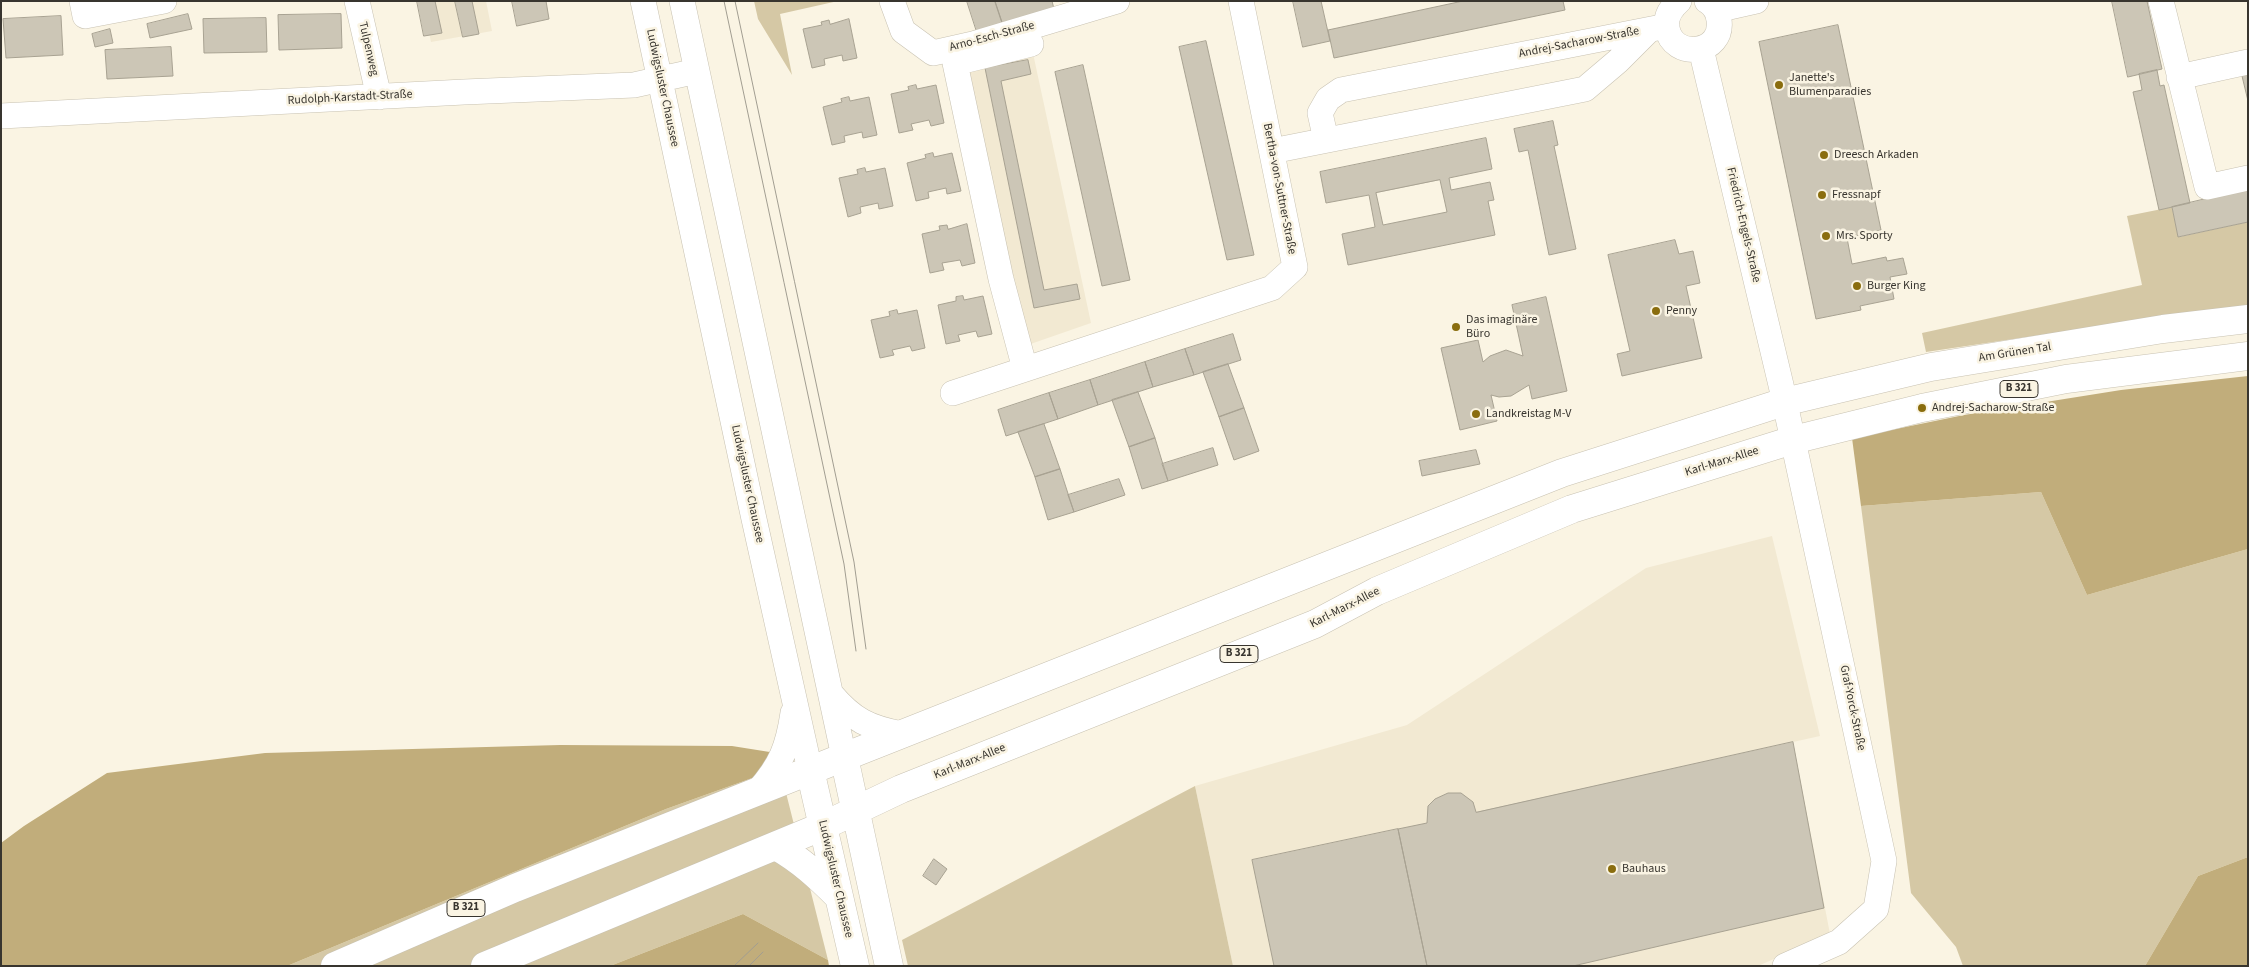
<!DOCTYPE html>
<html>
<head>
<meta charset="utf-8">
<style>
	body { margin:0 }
	#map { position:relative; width:2249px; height:967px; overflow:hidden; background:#faf4e3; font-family:"Source Sans 3",sans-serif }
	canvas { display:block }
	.frame { position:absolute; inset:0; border:2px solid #38352f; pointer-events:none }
</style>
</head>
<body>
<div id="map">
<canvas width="2249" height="967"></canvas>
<div class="frame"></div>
</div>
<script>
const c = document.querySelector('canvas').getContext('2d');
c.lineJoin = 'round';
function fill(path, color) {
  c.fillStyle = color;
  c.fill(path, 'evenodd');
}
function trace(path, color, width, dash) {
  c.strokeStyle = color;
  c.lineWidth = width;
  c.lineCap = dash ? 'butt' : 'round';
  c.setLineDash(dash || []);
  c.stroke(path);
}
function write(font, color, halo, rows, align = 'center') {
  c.font = font + ' "Source Sans 3",sans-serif';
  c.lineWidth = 5;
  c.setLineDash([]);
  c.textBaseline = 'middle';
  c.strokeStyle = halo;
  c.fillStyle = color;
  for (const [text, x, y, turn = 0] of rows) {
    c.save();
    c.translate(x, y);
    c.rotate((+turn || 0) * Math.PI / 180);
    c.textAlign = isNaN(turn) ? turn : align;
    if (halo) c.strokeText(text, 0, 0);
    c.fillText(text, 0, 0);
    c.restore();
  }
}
fill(new Path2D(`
	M422 1H486L492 31 431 42Z
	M1031 44 1091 323 1019 348 955 63Z
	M1772 536 1820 736 1793 742 1830 934 1758 966H1233L1195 786 1407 725 1646 568Z`), '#f2e9d2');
fill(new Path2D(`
	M754 1H838L780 14 792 75 758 19Z
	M2172 207 2179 237 2248 222V308L2148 319 1926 352 1922 333 2142 285 2127 216Z
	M2041 492 2087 595 2248 549V857L2198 876 2145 966H1963L1956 947 1911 893 1861 506Z
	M776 753 828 960 743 914 610 966H287L666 809 758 776Z
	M1195 786 1233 966H908L902 940Z`), '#d5c8a5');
fill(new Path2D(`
	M2248 376V549L2087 595 2041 492 1861 506 1852 438 1964 415 2121 390Z
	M560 745 732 746 776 753 758 776 666 809 287 966H1V843L24 826 107 773 265 753Z
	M2248 857V966H2145L2198 876Z
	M743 914 828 960 829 966H610Z`), '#c1ad7b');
const building = new Path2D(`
	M417 1H435L442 33 424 36Z
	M455 1H472L479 34 463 37Z
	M512 1H546L549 19 517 26Z
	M967 1H995L1003 25 978 35Z
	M995 1H1052L1054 9 1003 25Z
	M1293 1H1321L1330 41 1303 47Z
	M1563 1 1565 10 1334 58 1328 30 1463 1Z
	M2112 1H2147L2162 69 2128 77Z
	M188 14 192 29 150 38 147 24Z
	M341 14 342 48 279 50 278 15Z
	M61 16 63 55 6 58 3 19Z
	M266 18 267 52 204 53 203 19Z
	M849 19 857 58 843 61 842 55 824 59 825 65 812 68 803 29 822 25 821 22 829 20 830 24Z
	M1838 25 1881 230 1847 238 1852 264 1886 257 1887 261 1903 258 1907 274 1890 277 1894 299 1860 306 1861 310 1816 319 1759 42Z
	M110 29 113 43 95 47 92 34Z
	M1206 41 1254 255 1227 260 1179 47Z
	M171 47 173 76 107 79 105 50Z
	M1028 60 1031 74 1001 81 1044 290 1077 284 1080 299 1034 308 985 68Z
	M1083 65 1130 280 1102 286 1055 72Z
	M2157 70 2160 86 2164 85 2190 203 2159 210 2133 92 2142 90 2139 74Z
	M2248 75V101L2242 76Z
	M916 85 917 89 936 85 944 123 931 126 929 120 911 124 913 130 899 133 891 94 909 90 908 87Z
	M849 97 850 101 869 97 877 135 863 138 862 132 844 136 845 142 832 145 823 107 842 102 841 99Z
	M1553 121 1558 145 1554 146 1576 249 1549 255 1528 150 1519 152 1514 129Z
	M1486 138 1492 169 1449 178 1451 190 1490 182 1494 200 1488 201 1495 235 1348 265 1342 234 1375 227 1369 195 1326 203 1320 172ZM1440 180 1447 212 1383 225 1376 193Z
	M933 153 934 157 952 153 961 191 947 194 946 188 928 192 929 198 916 201 907 163 926 158 925 155Z
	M865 168 866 172 885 168 893 206 879 209 878 203 860 207 861 213 848 217 839 178 858 174 857 170Z
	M2248 189V222L2178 237 2172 207Z
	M967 224 975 263 962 266 960 260 942 263 944 270 930 273 922 234 940 230 939 226 947 225 948 229Z
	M1675 240 1679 254 1693 251 1700 283 1686 286 1702 358 1622 376 1617 354 1630 351 1608 255Z
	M963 296 964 300 983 296 992 334 978 337 976 331 958 335 960 341 946 344 938 305 956 301V297Z
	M1546 297 1567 391 1532 399 1529 385 1511 396 1499 397 1491 395 1497 421 1460 430 1441 348 1478 340 1483 362 1490 356 1506 350 1523 356 1512 305Z
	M897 310 898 314 917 310 925 348 912 351 910 346 892 350 894 355 880 358 871 320 890 316 889 312Z
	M1233 334 1241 360 1194 375 1185 349Z
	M1185 349 1194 375 1153 387 1145 362Z
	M1145 362 1153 387 1098 405 1090 380Z
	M1228 364 1244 408 1219 417 1203 372Z
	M1090 380 1098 405 1058 419 1049 393Z
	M1138 392 1155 438 1129 447 1112 400Z
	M1049 393 1058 419 1006 436 998 410Z
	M1244 408 1259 451 1234 460 1219 417Z
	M1044 424 1060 469 1035 477 1018 432Z
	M1155 438 1168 481 1142 489 1129 447Z
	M1213 448 1218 465 1168 481 1162 464Z
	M1476 450 1480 464 1422 476 1419 461Z
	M1060 469 1074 512 1048 520 1035 477Z
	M1119 479 1125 495 1074 512 1068 495Z
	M1793 742 1824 908 1573 966H1427L1398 829 1427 823 1428 806 1435 799 1448 793H1461L1473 802 1476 812Z
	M1398 829 1427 966H1274L1252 860Z
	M934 859 947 869 936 885 923 876Z`);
fill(building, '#ccc6b6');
trace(building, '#a8a292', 1);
const minor = new Path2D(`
	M82 1 85 16 164 1
	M357 1 379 97
	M643 1 754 519 810 770
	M682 1 844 757
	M892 1 903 31 933 53 973 44 1117 1
	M1679 1C1671 8 1665 17 1667 28 1673 61 1724 54 1719 20 1718 12 1714 5 1707 1
	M2161 1 2207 187 2248 178
	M1716 10 1756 1
	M1701 49 1781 385 1884 861 1876 909 1839 942 1785 966
	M2179 77 2248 62
	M1 116 464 92 634 85 697 71
	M1326 140 1320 113 1328 99 1341 90 1667 26
	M1272 151 1585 89 1618 61 1649 30
	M1025 369 1001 279 955 63 1031 44
	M953 393 1272 288 1295 267 1241 1
	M831 694C853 720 869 728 902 734
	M758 791C781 765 788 747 793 713`);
const major = new Path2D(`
	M810 770 855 966
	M823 826 901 789 1315 624 1377 591 1572 509 1793 440 1922 408 2066 379 2248 356
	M776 846C801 860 819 877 839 897
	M889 966 844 757 1562 473 1784 402 1931 367 2163 329 2248 319`);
const highway = new Path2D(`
	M335 966 515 888 844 757
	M485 966 823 826`);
trace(minor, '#c8c2b2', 26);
trace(major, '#c8c2b2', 29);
trace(highway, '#c8c2b2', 29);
trace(minor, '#fff', 25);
trace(major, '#fff', 28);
trace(highway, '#fff', 28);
trace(new Path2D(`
	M724 1 844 564 856 651
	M735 1 854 562 866 649
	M734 966 758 943
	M749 966 763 952`), '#a19d91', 1);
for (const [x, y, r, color] of [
	[1779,85,5,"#8a6d0e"],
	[1824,155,5,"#8a6d0e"],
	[1822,195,5,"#8a6d0e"],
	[1826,236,5,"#8a6d0e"],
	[1857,286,5,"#8a6d0e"],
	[1656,311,5,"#8a6d0e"],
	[1456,327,5,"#8a6d0e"],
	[1922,408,5,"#8a6d0e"],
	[1476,414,5,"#8a6d0e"],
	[1612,869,5,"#8a6d0e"]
]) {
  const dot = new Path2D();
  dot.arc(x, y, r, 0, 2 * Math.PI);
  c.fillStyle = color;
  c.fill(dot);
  trace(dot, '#faf4e3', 2);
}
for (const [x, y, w] of [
	[2019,389,38],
	[1239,654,38],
	[466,908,38]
]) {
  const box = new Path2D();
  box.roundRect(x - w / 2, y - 8.5, w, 17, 4);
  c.fillStyle = '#faf4e3';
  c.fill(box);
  trace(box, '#38352f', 1);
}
write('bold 11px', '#38352f', null, [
	["B 321",2019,389],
	["B 321",1239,654],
	["B 321",466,908]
]);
write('12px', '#38352f', '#faf4e3', [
	["Arno-Esch-Straße",992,37,-15],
	["Andrej-Sacharow-Straße",1579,43,-11],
	["Tulpenweg",368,49,77],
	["Ludwigsluster Chaussee",662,88,78],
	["Rudolph-Karstadt-Straße",350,98,-3],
	["Bertha-von-Suttner-Straße",1279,189,79],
	["Friedrich-Engels-Straße",1743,225,77],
	["Am Grünen Tal",2015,353,-9],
	["Karl-Marx-Allee",1722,462,-17],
	["Ludwigsluster Chaussee",747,484,78],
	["Karl-Marx-Allee",1345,608,-27],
	["Graf-Yorck-Straße",1852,708,78],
	["Karl-Marx-Allee",970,762,-22],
	["Ludwigsluster Chaussee",835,879,77]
]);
write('12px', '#38352f', '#faf4e3', [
	["Janette's",1789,78],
	["Blumenparadies",1789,92],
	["Dreesch Arkaden",1834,155],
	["Fressnapf",1832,195],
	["Mrs. Sporty",1836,236],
	["Burger King",1867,286],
	["Penny",1666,311],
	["Das imaginäre",1466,320],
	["Büro",1466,334],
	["Andrej-Sacharow-Straße",1932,408],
	["Landkreistag M-V",1486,414],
	["Bauhaus",1622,869]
], 'left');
</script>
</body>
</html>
